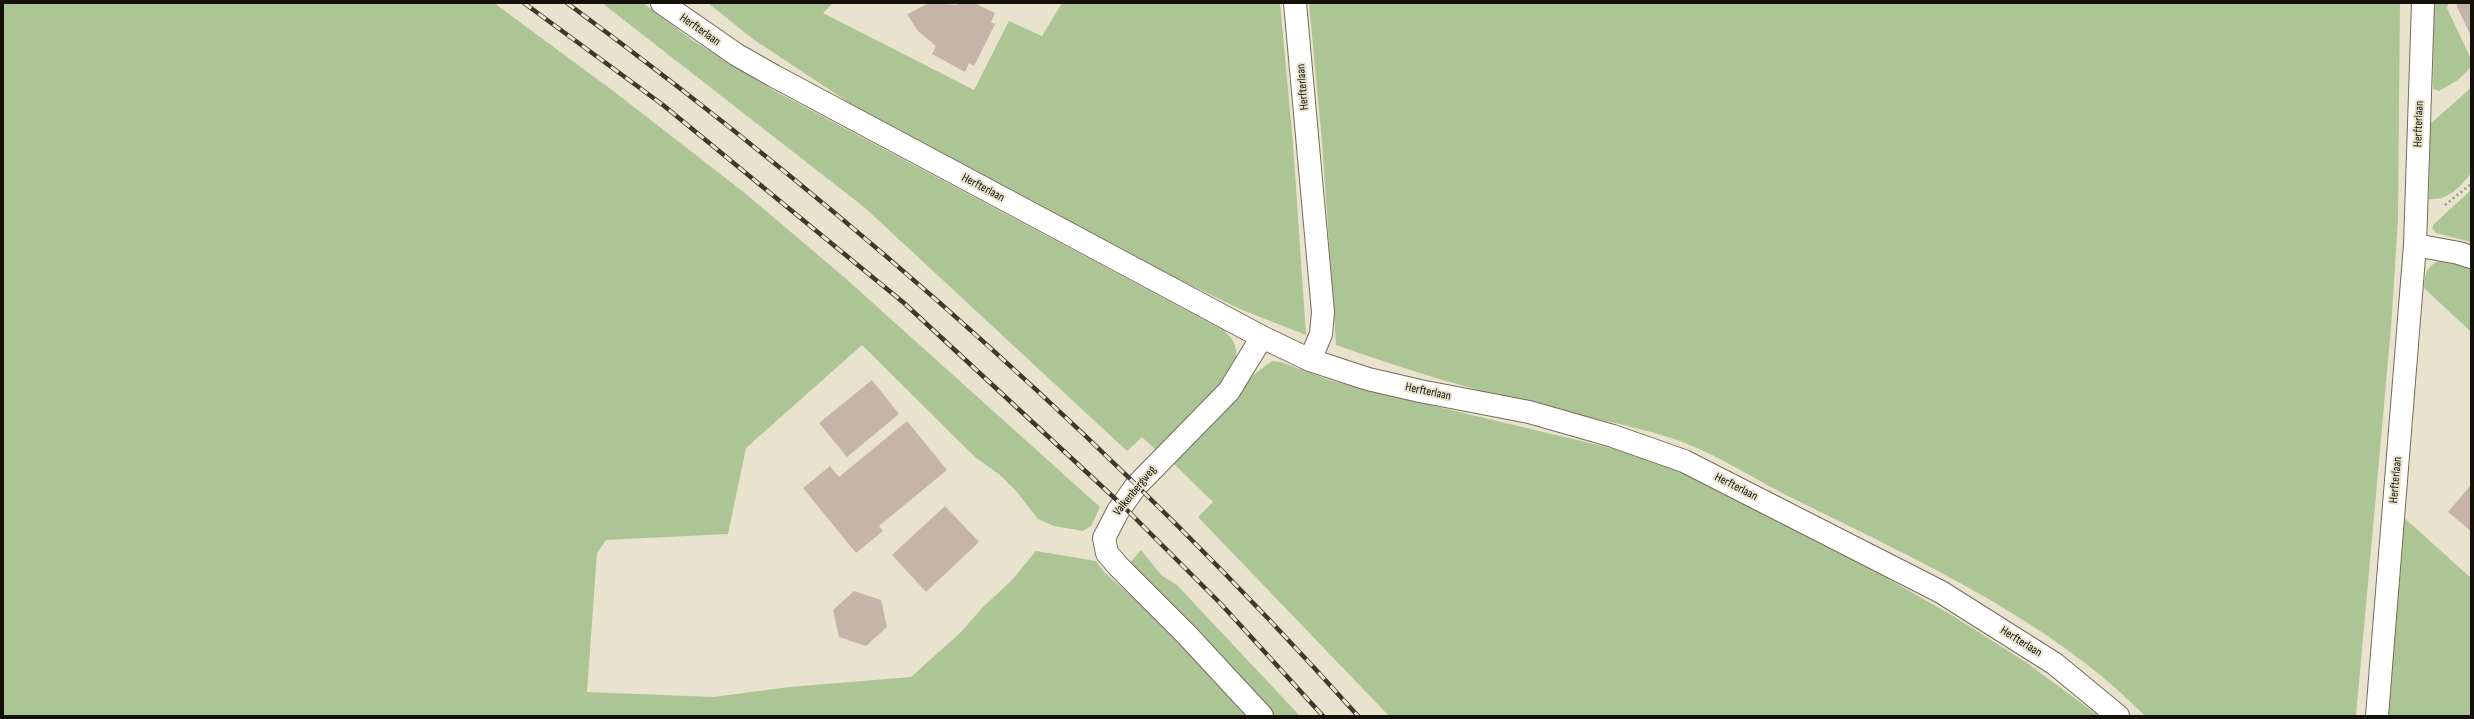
<!DOCTYPE html>
<html>
<head>
<meta charset="utf-8">
<style>
	body { margin:0 }
	#map { position:relative; width:2474px; height:719px; overflow:hidden; background:#e9e3ce; font-family:"Sofia Sans Condensed",sans-serif }
	canvas { display:block }
	.frame { position:absolute; inset:0; border:4px solid #13110a; pointer-events:none }
</style>
</head>
<body>
<div id="map">
<canvas width="2474" height="719"></canvas>
<div class="frame"></div>
</div>
<script>
const c = document.querySelector('canvas').getContext('2d');
c.lineJoin = 'round';
function fill(path, color) {
  c.fillStyle = color;
  c.fill(path, 'evenodd');
}
function trace(path, color, width, dash) {
  c.strokeStyle = color;
  c.lineWidth = width;
  c.lineCap = dash ? 'butt' : 'round';
  c.setLineDash(dash || []);
  c.stroke(path);
}
function write(font, color, halo, rows, align = 'center') {
  c.font = font + ' "Sofia Sans Condensed",sans-serif';
  c.lineWidth = 4;
  c.setLineDash([]);
  c.textBaseline = 'middle';
  c.strokeStyle = halo;
  c.fillStyle = color;
  for (const [text, x, y, turn = 0] of rows) {
    c.save();
    c.translate(x, y);
    c.rotate((+turn || 0) * Math.PI / 180);
    c.textAlign = isNaN(turn) ? turn : align;
    if (halo) c.strokeText(text, 0, 0);
    c.fillText(text, 0, 0);
    c.restore();
  }
}
fill(new Path2D(`
	M3 3H494L616 93 746 194 844 277 1100 507 1091 526 1083 531 1054 526 1038 519 1017 492 1000 475 975 457 862 345 746 448 728 534 606 540 597 553 587 692 714 697 789 687 911 677 961 632 982 608 1011 581 1036 551 1096 561 1104 572 1154 616 1249 716H3Z
	M602 3H643L692 40 773 90 1225 331C1232 338 1238 347 1236 358 1231 385 1177 430 1157 451L1142 437 1127 451 864 207Z
	M708 3H833L823 13 974 90 1009 21 1042 36 1062 3H1280L1293 144 1306 335 1242 310 1166 273 857 108 753 39Z
	M1309 3H2400L2398 219 2391 328 2356 716H2145C2052 620 1911 557 1792 498 1752 478 1714 452 1671 438 1628 424 1583 417 1539 406 1470 389 1403 369 1336 345L1322 142Z
	M2434 3H2449L2447 8 2471 59V67L2458 80 2439 91 2433 89Z
	M2471 88V173C2461 187 2447 201 2429 199L2430 124Z
	M2471 190V242L2436 233 2432 228 2434 224Z
	M2440 260 2471 266V332L2424 288C2425 273 2426 267 2440 260Z
	M1272 361 1281 362 1329 380 1375 392 1619 450 1680 470 1848 556 1955 617 2027 663 2099 716H1389L1198 517 1213 502 1172 462 1252 376Z
	M2401 515 2471 578V716H2386Z
	M1141 550 1161 575 1177 585 1300 716H1271L1128 565Z`), '#adc595');
fill(new Path2D(`
	M929 3 957 5 958 3H974L995 13 991 22 995 24 974 66 969 63 965 72 932 54 936 46 918 31 907 14 900 18Z
	M2460 3H2471V36L2456 5Z
	M872 380 899 414 847 457 819 423Z
	M907 421 947 470 879 526 883 531 856 553 803 488 830 466 839 477Z
	M2471 485V531L2448 512Z
	M945 506 979 542 926 592 892 555Z
	M854 591 881 600 887 627 866 646 839 637 833 610Z`), '#c7b4a8');
const minor = new Path2D(`
	M662 3 737 55 774 76 1262 337 1310 360 1368 379 1420 391 1529 412 1613 436 1684 461 1941 592 2055 664 2118 716
	M1295 3 1323 312 1321 334 1310 360
	M2415 245 2459 253 2471 257
	M1262 716 1187 635 1119 567 1107 553 1104 538 1118 511 1136 486 1229 391 1262 337
	M2377 716 2415 245 2423 3`);
trace(minor, '#726d5b', 24);
trace(new Path2D(`
	M2445 205 2471 184`), '#9c9787', 2.5, [2, 3]);
trace(minor, '#fff', 22);
const rail = new Path2D(`
	M524 3 663 105 904 303 1122 505 1221 604 1323 716
	M567 3C852 213 1122 453 1358 716`);
trace(rail, '#3c392f', 4.5);
trace(rail, '#e9e3ce', 3, [9]);
write('12px', '#13110a', '#e9e3ce', [
	["Herfterlaan",700,30,35],
	["Herfterlaan",1303,87,-95],
	["Herfterlaan",2419,124,-88],
	["Herfterlaan",983,188,28],
	["Herfterlaan",1428,392,12],
	["Herfterlaan",2396,480,-85],
	["Herfterlaan",1736,487,27],
	["Valkenbergweg",1135,491,-51],
	["Herfterlaan",2021,642,32]
]);
</script>
</body>
</html>
